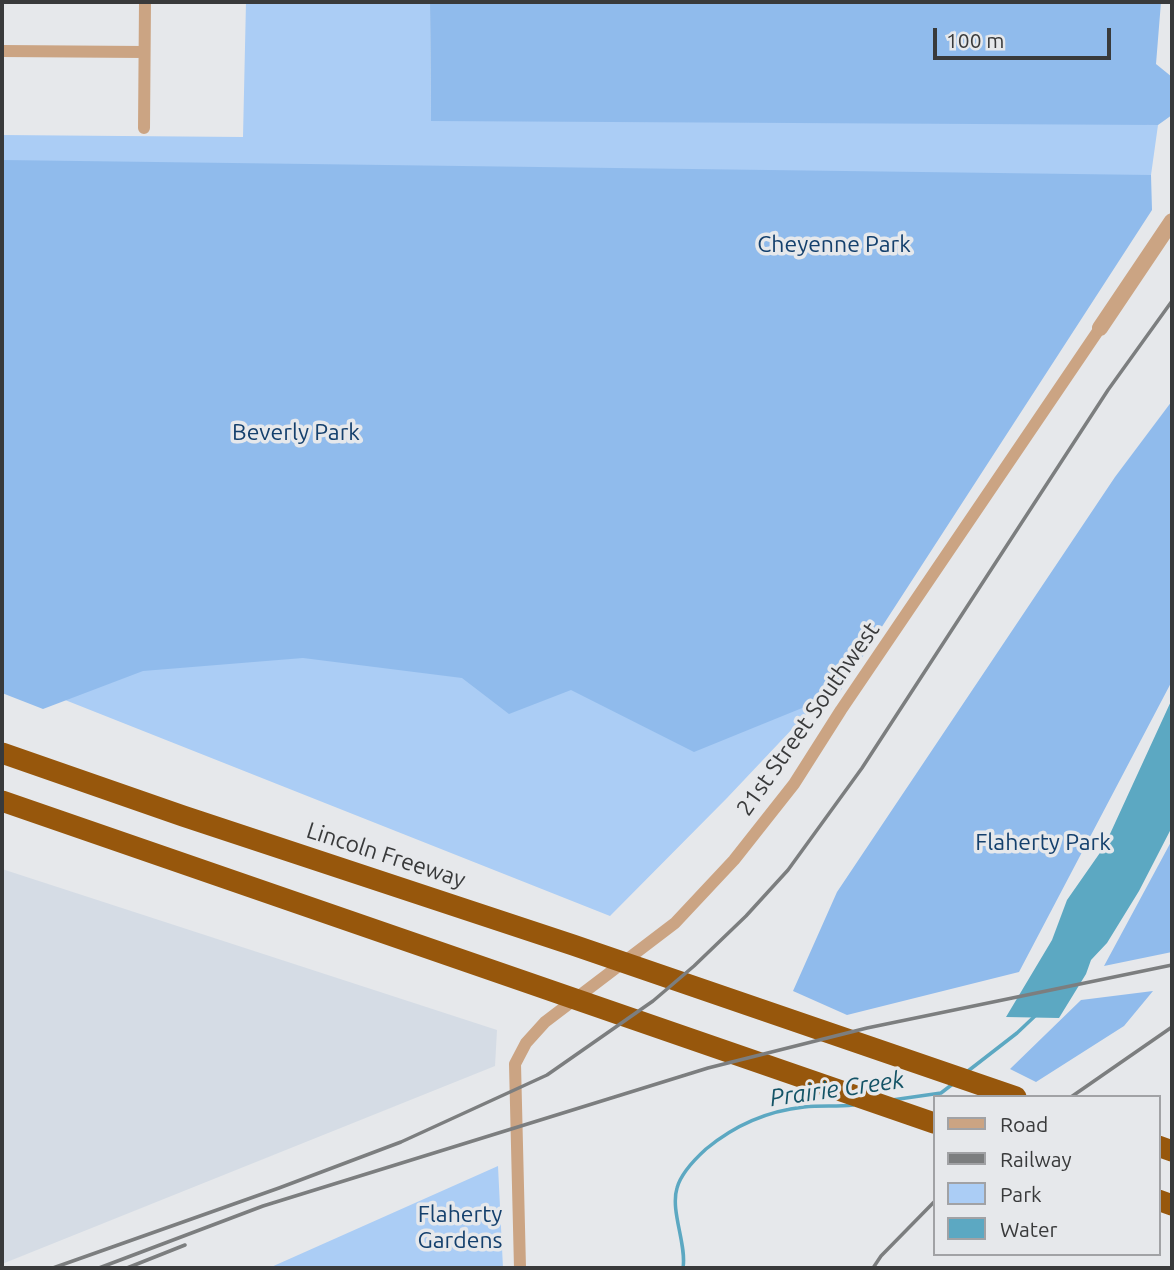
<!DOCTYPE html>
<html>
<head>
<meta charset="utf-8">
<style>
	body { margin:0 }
	#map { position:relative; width:1174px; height:1270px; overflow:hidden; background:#e6e8eb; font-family:Ubuntu,sans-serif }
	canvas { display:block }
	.frame { position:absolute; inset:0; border:4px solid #393a3b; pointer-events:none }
	.legend { position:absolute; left:933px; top:1095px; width:228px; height:161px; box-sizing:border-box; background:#e6e8eb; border:2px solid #a1a2a5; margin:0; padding:9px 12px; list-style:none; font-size:21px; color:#393a3b }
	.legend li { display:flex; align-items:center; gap:14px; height:35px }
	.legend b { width:35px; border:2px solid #a1a2a5 }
	.scale { position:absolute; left:933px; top:28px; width:178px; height:32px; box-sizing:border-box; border:4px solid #393a3b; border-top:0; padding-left:9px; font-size:21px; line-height:24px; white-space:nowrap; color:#393a3b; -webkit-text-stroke:5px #e6e8eb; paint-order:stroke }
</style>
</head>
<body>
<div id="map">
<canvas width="1174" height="1270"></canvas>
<div class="frame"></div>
<ul class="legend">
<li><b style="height:9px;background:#cba483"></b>Road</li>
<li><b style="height:9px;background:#7c7e7f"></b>Railway</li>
<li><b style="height:19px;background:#abcdf5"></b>Park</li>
<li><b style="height:19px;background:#5ca8c2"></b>Water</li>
</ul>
<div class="scale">100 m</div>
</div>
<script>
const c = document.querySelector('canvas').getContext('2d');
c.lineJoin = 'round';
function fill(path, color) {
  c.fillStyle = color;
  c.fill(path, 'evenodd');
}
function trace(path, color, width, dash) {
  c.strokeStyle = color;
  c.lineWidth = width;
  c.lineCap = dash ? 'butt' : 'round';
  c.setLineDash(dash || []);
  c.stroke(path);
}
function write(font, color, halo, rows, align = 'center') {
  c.font = font + ' Ubuntu,sans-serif';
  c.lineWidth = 7;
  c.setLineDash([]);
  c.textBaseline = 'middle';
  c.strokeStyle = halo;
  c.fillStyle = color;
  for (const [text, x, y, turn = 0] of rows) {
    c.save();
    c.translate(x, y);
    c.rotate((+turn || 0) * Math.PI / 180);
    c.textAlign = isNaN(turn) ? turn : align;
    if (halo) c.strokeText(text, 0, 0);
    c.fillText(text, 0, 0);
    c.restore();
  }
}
fill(new Path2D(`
	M2 869 497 1030 495 1066 2 1264Z`), '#d5dce5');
fill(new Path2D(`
	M246 2H430L431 121 596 2H1148L1147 125H1158L1151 175H1146L830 689 727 798 610 916 2 675V135L243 137Z
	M498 1166 503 1268H269Z`), '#abcdf5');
fill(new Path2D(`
	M430 2H1161L1156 64 1172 77V115L1158 125 431 121Z
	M2 160 1151 175 1152 210 839 693 694 752 571 690 509 714 462 678 303 658 143 671 43 709 2 693Z
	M1172 401V681L1019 972 847 1015 793 991 837 892 1115 477Z
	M1172 840V952L1104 966Z
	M1153 991 1124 1026 1036 1082 1010 1069 1081 1000Z`), '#90bbec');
fill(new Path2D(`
	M1172 699V827L1139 891 1107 943 1091 960 1086 974 1059 1018 1006 1017 1052 940 1067 900 1104 847Z`), '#5ca8c2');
trace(new Path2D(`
	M968 1071 1017 1033 1035 1016
	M892 1100 941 1093 954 1083
	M683 1268C687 1245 670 1211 677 1188 681 1173 695 1159 706 1149 735 1125 767 1111 804 1107 821 1105 837 1107 853 1105`), '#5ca8c2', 3.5);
trace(new Path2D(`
	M2 51 144 52
	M144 128 145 2
	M520 1268 515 1064 526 1043 545 1022 675 923 734 860 794 784 841 710 1100 328`), '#cba483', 12);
trace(new Path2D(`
	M1100 328 1172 221`), '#cba483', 16);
trace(new Path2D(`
	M2 753 183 816 573 945 1016 1097
	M2 801 934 1123
	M1158 1146 1172 1151
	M1158 1200 1172 1205`), '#97570c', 21);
trace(new Path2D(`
	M1071 1097 1172 1027
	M53 1268 279 1188 401 1142 547 1075 653 1001 694 966 746 916 788 870 862 768 1108 390 1172 301
	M99 1268 263 1206 708 1068 867 1028 1172 965
	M127 1268 185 1245
	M873 1268 881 1256 934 1202`), '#7c7e7f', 3.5);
write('23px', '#14406d', '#e6e8eb', [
	["Cheyenne Park",834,244],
	["Beverly Park",296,432],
	["Flaherty Park",1043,842],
	["Flaherty",460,1214],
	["Gardens",460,1240]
]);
write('23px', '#393a3b', '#e6e8eb', [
	["21st Street Southwest",808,719,-55],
	["Lincoln Freeway",386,855,18]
]);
write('italic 24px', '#135366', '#e6e8eb', [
	["Prairie Creek",837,1089,-8]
]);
</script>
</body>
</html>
